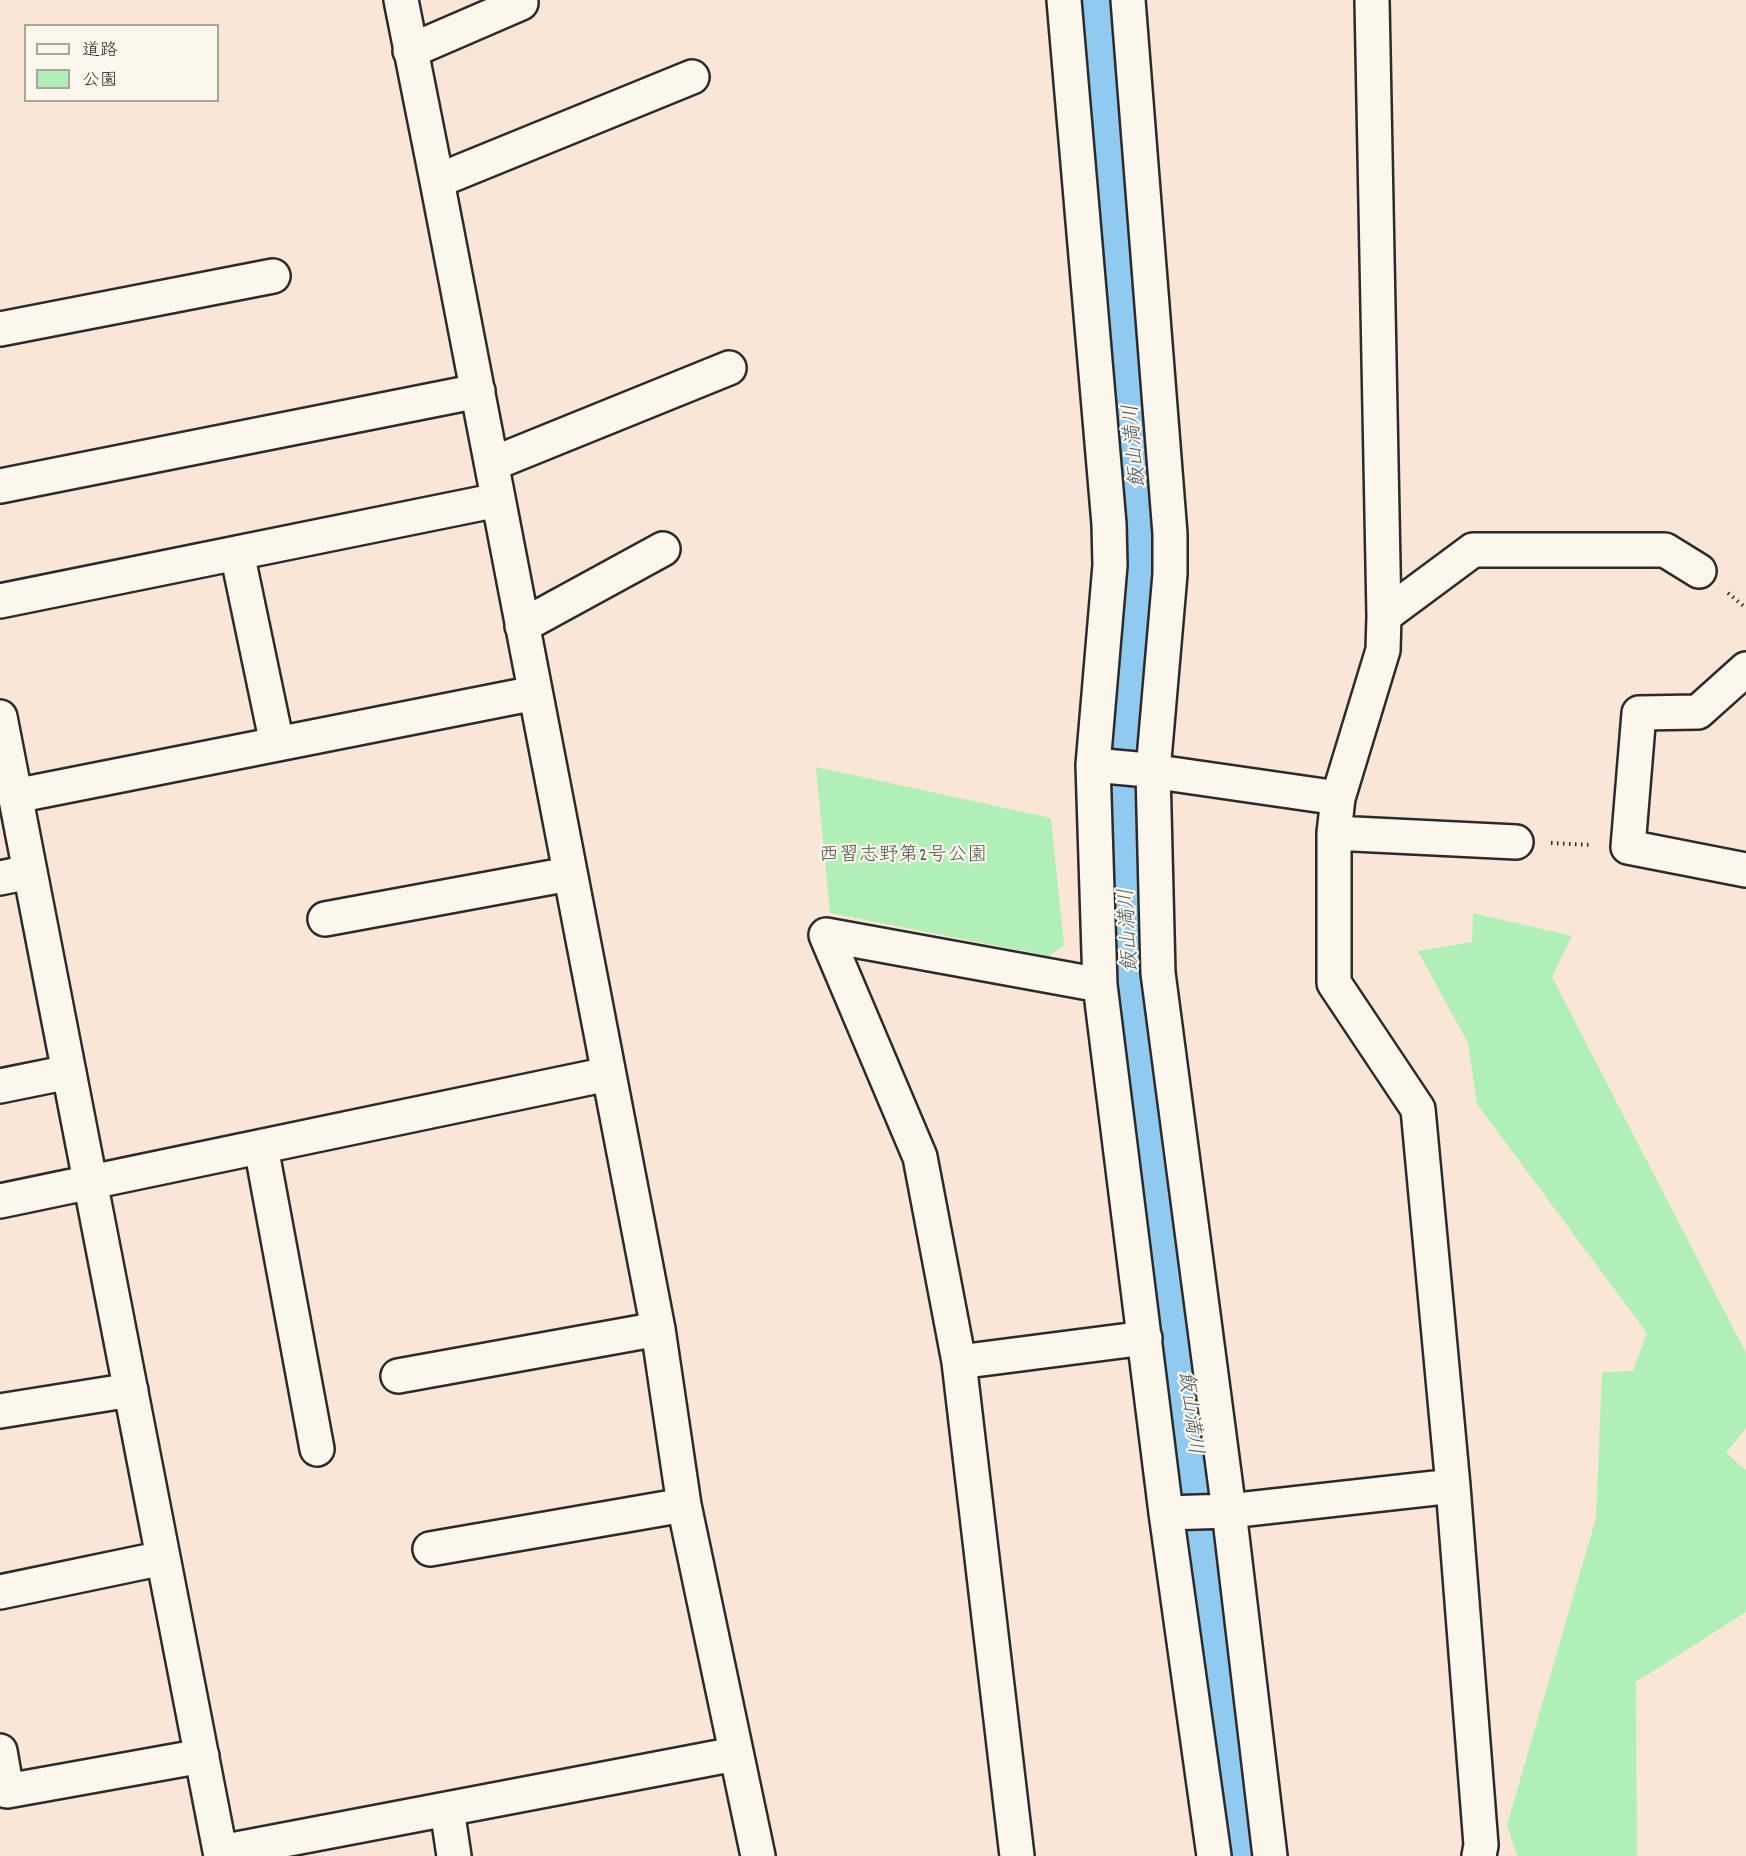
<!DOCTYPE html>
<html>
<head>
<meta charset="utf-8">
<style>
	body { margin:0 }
	#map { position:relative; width:1746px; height:1856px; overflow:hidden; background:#f9e6d7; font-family:Dekko,"Klee One",sans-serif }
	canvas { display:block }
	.legend { position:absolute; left:24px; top:24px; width:195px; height:78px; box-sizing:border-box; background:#fbf7ec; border:2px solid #a8a59f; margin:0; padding:8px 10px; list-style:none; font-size:18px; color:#2b2b2b }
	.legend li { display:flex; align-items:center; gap:12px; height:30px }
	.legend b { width:30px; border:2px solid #a8a59f }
</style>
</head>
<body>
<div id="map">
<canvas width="1746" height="1856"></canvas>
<ul class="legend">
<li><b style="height:8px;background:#fbf7ec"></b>道路</li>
<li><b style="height:16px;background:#b0efb6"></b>公園</li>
</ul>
</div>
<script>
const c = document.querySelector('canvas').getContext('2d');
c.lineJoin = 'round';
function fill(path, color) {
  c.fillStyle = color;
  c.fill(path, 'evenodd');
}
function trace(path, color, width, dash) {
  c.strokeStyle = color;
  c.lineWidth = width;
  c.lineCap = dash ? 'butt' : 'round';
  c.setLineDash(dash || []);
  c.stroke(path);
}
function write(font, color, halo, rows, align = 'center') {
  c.font = font + ' Dekko,"Klee One",sans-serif';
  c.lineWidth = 4.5;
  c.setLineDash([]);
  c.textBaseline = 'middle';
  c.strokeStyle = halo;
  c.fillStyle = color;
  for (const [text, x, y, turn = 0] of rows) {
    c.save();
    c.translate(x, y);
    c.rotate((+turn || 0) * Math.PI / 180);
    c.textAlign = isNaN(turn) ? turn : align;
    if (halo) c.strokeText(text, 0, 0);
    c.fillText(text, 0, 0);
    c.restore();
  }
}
fill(new Path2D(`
	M816 767 1051 818 1064 945 1049 956 830 913Z
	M1473 913 1572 936 1552 977 1746 1353V1428L1726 1453 1746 1470V1612L1636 1682 1637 1856H1517L1507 1825 1596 1518 1602 1372 1633 1371 1647 1333 1477 1104 1468 1043 1418 951 1472 942Z`), '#b0efb6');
trace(new Path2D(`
	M1102 0 1144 531 1145 569 1142 609 1124 768 1133 974 1244 1856`), '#91caf0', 74);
const minor = new Path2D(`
	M401 0 437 181 658 1329 684 1505 758 1856
	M1064 0 1109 524 1110 565 1093 765 1100 985 1166 1513 1214 1856
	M1128 0 1170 534V574L1153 771 1158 973 1229 1511 1270 1856
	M1372 0 1384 616 1383 650 1338 798 1334 833V983L1418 1109 1453 1486 1481 1845 1479 1856
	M410 51 521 3
	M437 181 692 77
	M0 329 273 276
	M492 464 729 368
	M0 486 478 391
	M237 553 277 744
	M0 601 498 500
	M1384 616 1473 550H1665L1699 571
	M522 626 663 549
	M1746 669 1698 712 1639 713 1628 847 1746 870
	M0 717 221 1856
	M1093 765 1137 769 1338 798
	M15 796 535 693
	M1334 833 1516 842
	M0 878 29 872
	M325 919 569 874
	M0 1086 69 1072
	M261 1147 317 1449
	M0 1201 608 1074
	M959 1362 1145 1338
	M398 1376 658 1329
	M0 1411 131 1390
	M1166 1513 1229 1511 1453 1486
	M430 1549 684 1505
	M0 1592 163 1558
	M0 1751 7 1791 202 1756
	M447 1809 454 1856
	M221 1852 735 1754
	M1017 1856 959 1362 920 1157 826 935 1100 985`);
trace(minor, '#2b2b2b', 38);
trace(new Path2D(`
	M1728 593 1746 608
	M1551 843 1591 845`), '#2b2b2b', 4, [1.5, 4.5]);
trace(minor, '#fbf7ec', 33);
write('20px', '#4c5c4e', '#fbf7ec', [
	["西習志野第2号公園",903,857]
]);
write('italic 21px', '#4a5b66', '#fbf7ec', [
	["飯山満川",1137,446,-95],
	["飯山満川",1131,930,-93],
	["飯山満川",1188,1413,83]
]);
</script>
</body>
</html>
